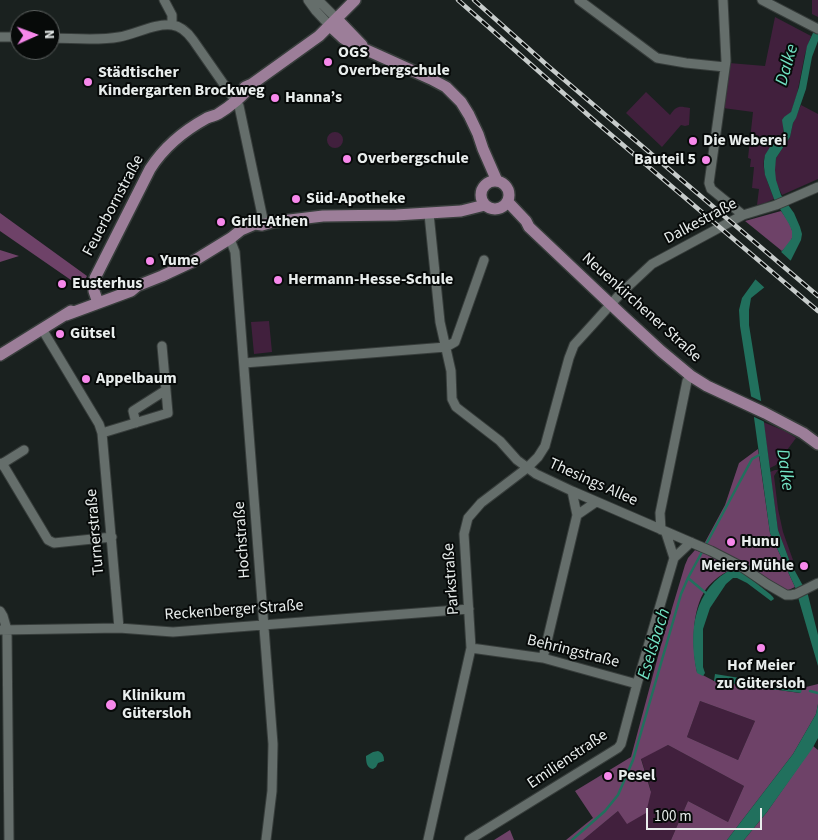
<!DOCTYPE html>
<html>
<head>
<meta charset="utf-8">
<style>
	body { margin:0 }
	#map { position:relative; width:818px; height:840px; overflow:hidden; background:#1a211f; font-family:"Source Sans 3",sans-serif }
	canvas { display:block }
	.north { position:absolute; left:10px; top:10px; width:50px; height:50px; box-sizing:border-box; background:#070a09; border:1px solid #616564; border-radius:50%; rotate:88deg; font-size:14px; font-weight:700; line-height:20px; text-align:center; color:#e8edec }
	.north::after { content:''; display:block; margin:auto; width:18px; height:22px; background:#f788eb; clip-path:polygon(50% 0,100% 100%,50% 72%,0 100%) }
	.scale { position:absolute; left:646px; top:808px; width:116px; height:22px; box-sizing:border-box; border:2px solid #e8edec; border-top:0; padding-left:6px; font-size:15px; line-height:18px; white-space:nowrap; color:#e8edec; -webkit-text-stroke:4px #070a09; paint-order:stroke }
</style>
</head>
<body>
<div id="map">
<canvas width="818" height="840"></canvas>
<div class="north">N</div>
<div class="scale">100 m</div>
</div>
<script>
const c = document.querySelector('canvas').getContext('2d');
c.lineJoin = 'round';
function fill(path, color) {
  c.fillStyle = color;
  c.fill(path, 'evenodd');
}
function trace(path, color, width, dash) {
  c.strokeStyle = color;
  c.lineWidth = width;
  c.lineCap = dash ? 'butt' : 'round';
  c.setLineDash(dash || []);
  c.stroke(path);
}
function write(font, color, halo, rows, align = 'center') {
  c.font = font + ' "Source Sans 3",sans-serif';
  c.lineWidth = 4;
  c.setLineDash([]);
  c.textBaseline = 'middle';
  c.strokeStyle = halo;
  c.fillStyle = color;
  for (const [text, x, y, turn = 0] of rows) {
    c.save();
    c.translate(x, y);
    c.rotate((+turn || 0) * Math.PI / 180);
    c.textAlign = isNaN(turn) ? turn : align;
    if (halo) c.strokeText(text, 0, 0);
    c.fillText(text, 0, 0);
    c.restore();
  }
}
fill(new Path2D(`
	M812 0H818V17L812 14Z
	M775 17 811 36 805 54 797 94 791 113 783 118C783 123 784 129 783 134 781 142 769 147 765 156 760 168 770 187 774 199L765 203 757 205 759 189 752 188 754 167H750L751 159 748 158 753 112 723 108 729 63 765 66Z
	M646 92 670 115C677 105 679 106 690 108L689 125 685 126 681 125 662 147 626 113Z
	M801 105 818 114V179L782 195 775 180 774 170 776 158 790 137 793 123Z
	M327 140a8 8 0 1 1 16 0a8 8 0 1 1-16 0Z
	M269 321 272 352 254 354 251 322Z
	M763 422 785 431 796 438 776 465 770 468Z
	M775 470H778L774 476 778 509 783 532 793 560 790 562 778 530 770 472Z
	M700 701 755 721 738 760 687 737Z
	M668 745 744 786 728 822 688 801 671 840H583L618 811 651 791 641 758Z`), '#41203d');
fill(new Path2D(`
	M781 211C786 218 795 229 792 238 791 243 785 248 782 251L745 221Z
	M0 213 87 276 81 287 0 231Z
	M0 250 19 256 0 262Z
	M758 449 770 533 795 587 784 592 704 544 725 505 739 463Z
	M695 550 714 557 734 568C723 573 713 580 706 589 691 610 692 648 697 672L714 681 800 693 802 688 818 684V704L816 714 793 754 727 840H671L688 801 728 822 744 786 668 745 641 759 651 792 646 813 627 824 618 811 583 840H566L593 818 575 791 631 757 661 645 685 565 688 558ZM700 701 755 721 738 760 687 737Z
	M813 746 818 750V840H744L767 812Z
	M510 830 514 840H494Z`), '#6e4268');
fill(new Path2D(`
	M818 22V41L812 57 806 89 796 118 793 123 790 137 776 158 775 170 776 180 781 195 794 213 800 227 802 234 801 240 791 260 766 286 751 298 749 310V325L761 400 778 530 790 562 808 595 818 635V666L795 587 770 533 751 396 740 326 739 310 742 298 755 280 782 251 792 238V231L789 224 774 199 765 175 764 167V161L765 155 770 147 781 138 784 133 782 120 784 117 791 112 799 87 807 46Z
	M734 568 742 572 770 594 773 597 774 599 771 601 747 583 737 578H733L726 584 710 608 703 629V667L705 673 703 676 697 673C688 632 693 588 734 568Z
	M715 674 802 688 801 693 714 681Z
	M818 704V738L812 749 767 812 744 840H727L793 754 816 714Z
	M378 751C383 753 384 756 384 761L378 763 376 767 373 769C367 768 366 763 366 756L373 752Z`), '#21705d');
fill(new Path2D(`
	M779 250 792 262 766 289 754 278Z
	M750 396 763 402 765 422 752 416Z`), '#1a211f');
trace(new Path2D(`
	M688 578 707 594
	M810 691 818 693
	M572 840 605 811 618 795 633 760 681 594 688 578 752 459 761 454`), '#21705d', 2.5);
const minor = new Path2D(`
	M164 0 172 15V25
	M308 0 316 11 330 26
	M318 0 337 19
	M579 0 657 58 686 63 725 67
	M723 0 726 61 709 183 711 189 743 215
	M762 0 818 29
	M0 37H20
	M50 38C73 38 97 41 119 37 136 34 155 23 172 25 181 26 188 33 193 40L239 106 264 224
	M429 214 440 322 451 371 452 399 456 407 500 441 517 460 536 474 572 491 711 551 742 567 767 584 786 595H791L796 594 818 583
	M230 239 235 252 273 744 272 791 266 840
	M42 329 99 424 102 433 119 628
	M244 363 446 347 455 342 484 260
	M136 423 133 411 166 390
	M102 433 168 413 162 346
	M2 463 48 540 54 543 112 537
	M0 465 24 450
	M577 515 596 502
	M661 530 660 513 687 381 691 376
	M666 533 674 558
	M0 611 3 616 7 630 9 840
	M0 630 119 628 173 632 469 609
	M471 648 543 658 637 684
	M543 658 577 515 572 491
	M428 840 471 648 464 534 468 518 481 503 527 468 538 457 545 446 569 358 574 345 594 323 621 293 652 264 743 215 776 205 818 187
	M469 840 618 748 621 744 637 684 674 558 691 542`);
const major = new Path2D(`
	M337 19 362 45
	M330 26 343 38 351 43 431 79 446 87 461 102 469 115 478 134 483 149 497 181
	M245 87 252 84 319 36 355 0
	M481 195a14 14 0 1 1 28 0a14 14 0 1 1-28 0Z
	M508 202 526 221 529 227 622 315 661 351 691 376 707 386 765 413 803 433 818 444
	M98 303 94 291 95 278 150 169C164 147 185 130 207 118 211 116 215 116 218 114 228 108 246 94 252 84
	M66 315 131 291 137 286 162 276 192 262 231 238 241 230 255 224 262 225 273 222 323 216 396 215 461 211 485 205
	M0 355 71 311`);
trace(minor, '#373d3b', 11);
trace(major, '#373d3b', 14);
trace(minor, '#656e6b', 9);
trace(major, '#9c7e99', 11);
const rail = new Path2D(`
	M458 0 596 122 818 311
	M474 0 548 66 818 296`);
trace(rail, '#c7cccb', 4.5);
trace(rail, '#070a09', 2.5, [8]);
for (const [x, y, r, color] of [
	[328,62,5,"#f788eb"],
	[88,82,5,"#f788eb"],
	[275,98,5,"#f788eb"],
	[693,141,5,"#f788eb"],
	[347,159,5,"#f788eb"],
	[706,160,5,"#f788eb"],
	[296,199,5,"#f788eb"],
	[221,222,5,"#f788eb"],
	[150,261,5,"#f788eb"],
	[278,280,5,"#f788eb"],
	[62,284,5,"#f788eb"],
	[60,334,5,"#f788eb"],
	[86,379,5,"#f788eb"],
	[731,542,5,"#f788eb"],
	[804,566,5,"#f788eb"],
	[761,648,5,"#f788eb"],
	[111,705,6,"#f788eb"],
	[608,776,5,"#f788eb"]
]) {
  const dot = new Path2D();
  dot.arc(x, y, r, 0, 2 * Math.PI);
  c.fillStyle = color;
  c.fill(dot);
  trace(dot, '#070a09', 2);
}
write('bold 16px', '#e8edec', '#070a09', [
	["OGS",338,53],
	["Overbergschule",338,71],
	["Städtischer",98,73],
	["Kindergarten Brockweg",98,91],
	["Hanna’s",285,98],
	["Die Weberei",703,141],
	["Overbergschule",357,159],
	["Bauteil 5",696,160,"right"],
	["Süd-Apotheke",306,199],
	["Grill-Athen",231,222],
	["Yume",160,261],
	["Hermann-Hesse-Schule",288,280],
	["Eusterhus",72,284],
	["Gütsel",70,334],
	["Appelbaum",96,379],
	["Hunu",741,542],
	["Meiers Mühle",794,566,"right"],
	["Hof Meier",761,666,"center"],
	["zu Gütersloh",761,684,"center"],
	["Klinikum",122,696],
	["Gütersloh",122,714],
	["Pesel",618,776]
], 'left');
write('16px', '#e8edec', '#070a09', [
	["Feuerbornstraße",114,206,-62],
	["Dalkestraße",701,222,-28],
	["Neuenkirchener Straße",641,308,42],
	["Thesings Allee",593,483,24],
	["Turnerstraße",96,532,-95],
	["Hochstraße",243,540,-94],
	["Parkstraße",452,579,-94],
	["Reckenberger Straße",234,611,-4],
	["Behringstraße",573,652,14],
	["Emilienstraße",568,760,-34]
]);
write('italic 18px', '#72e1c3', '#070a09', [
	["Dalke",788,65,-74],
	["Dalke",784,470,82],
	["Eselsbach",655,644,-73]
]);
</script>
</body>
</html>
